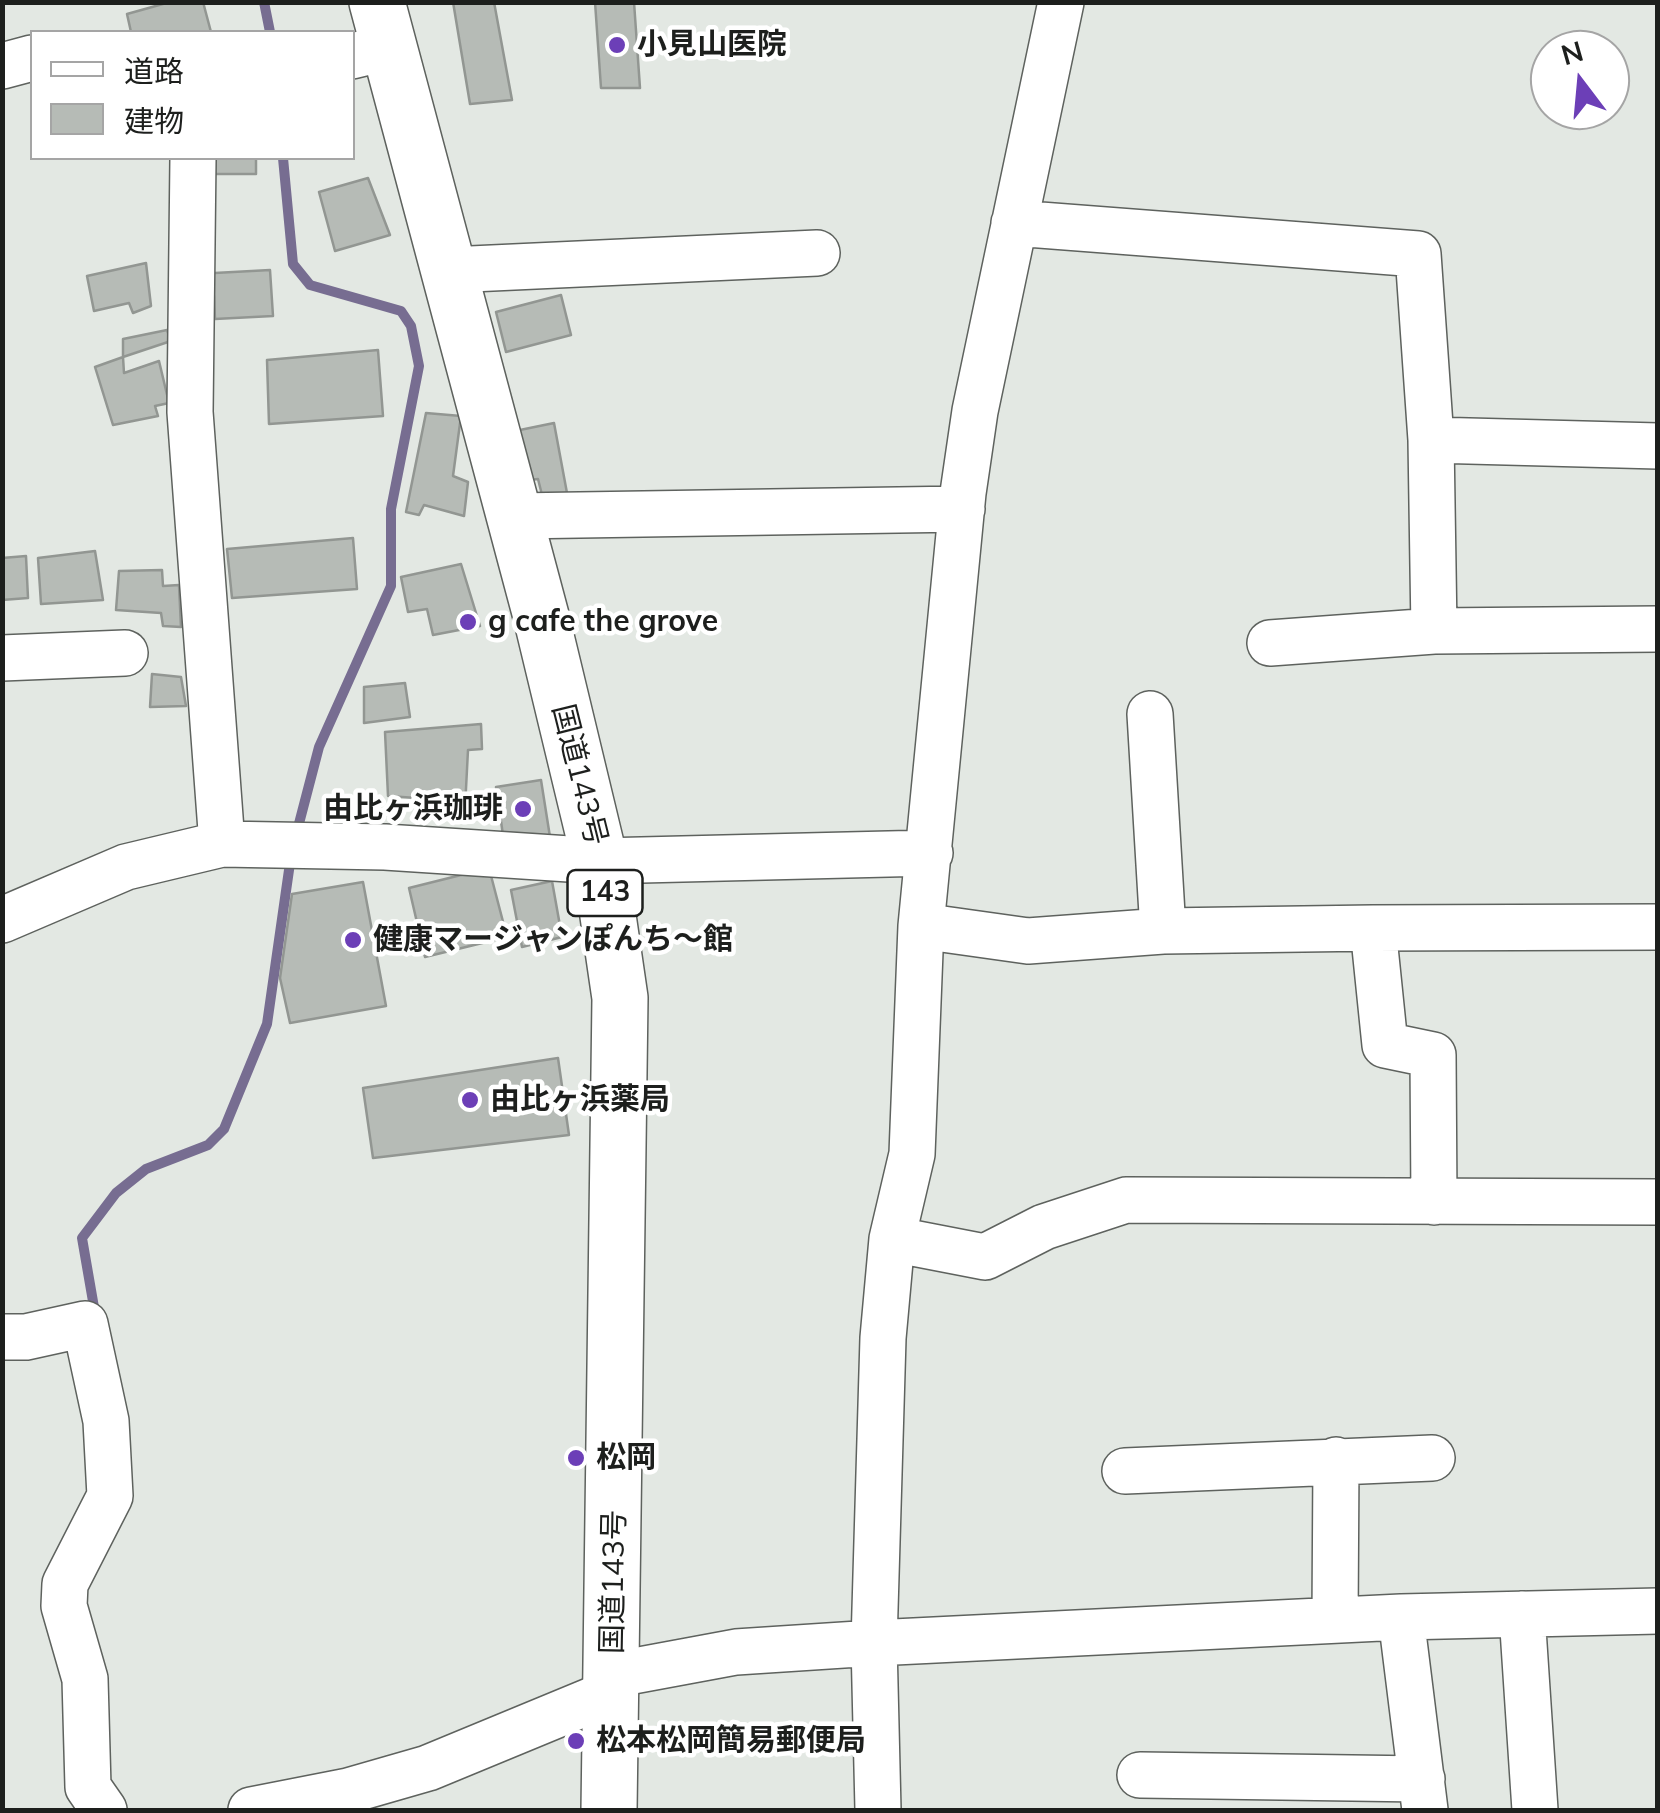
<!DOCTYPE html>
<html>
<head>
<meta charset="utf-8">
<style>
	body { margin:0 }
	#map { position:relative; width:1660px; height:1813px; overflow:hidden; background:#e3e8e3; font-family:Mulish,"Noto Sans JP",sans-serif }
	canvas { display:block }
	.frame { position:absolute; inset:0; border:5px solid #1d1f1d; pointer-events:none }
	.legend { position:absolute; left:30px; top:30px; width:325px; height:130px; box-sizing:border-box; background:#fff; border:2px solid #a5a5a5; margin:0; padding:12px 18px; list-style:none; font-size:30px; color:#1d1f1d }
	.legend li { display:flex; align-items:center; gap:20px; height:50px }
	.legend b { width:50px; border:2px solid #a5a5a5 }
	.north { position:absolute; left:1530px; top:30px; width:100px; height:100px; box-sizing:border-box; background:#fff; border:2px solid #a5a5a5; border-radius:50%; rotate:344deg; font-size:28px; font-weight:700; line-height:40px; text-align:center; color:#1d1f1d }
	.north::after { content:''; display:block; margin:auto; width:35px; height:45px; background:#6c3fb7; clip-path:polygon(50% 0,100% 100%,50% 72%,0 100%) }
</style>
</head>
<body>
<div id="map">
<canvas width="1660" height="1813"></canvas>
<div class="frame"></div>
<ul class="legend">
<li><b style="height:12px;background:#fff"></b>道路</li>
<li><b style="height:28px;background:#b6bbb6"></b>建物</li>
</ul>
<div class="north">N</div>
</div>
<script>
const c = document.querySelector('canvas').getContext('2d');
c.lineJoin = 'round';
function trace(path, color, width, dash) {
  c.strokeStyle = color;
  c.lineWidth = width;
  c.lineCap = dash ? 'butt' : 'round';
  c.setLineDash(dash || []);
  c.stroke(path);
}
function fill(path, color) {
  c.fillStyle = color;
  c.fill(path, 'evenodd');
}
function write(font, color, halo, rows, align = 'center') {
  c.font = font + ' Mulish,"Noto Sans JP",sans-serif';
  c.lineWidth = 9;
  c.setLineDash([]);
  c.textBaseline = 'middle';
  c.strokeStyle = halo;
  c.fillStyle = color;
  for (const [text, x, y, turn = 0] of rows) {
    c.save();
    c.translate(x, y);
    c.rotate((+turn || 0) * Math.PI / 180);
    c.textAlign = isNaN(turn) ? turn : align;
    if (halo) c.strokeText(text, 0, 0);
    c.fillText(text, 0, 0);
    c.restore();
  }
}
trace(new Path2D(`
	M264 2 270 32
	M283 158 293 264 310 285 401 311 411 326 419 366 391 509V586L319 747 296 835
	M95 1313 82 1238 116 1193 146 1169 208 1145 224 1129 267 1024 291 856`), '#776d91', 10);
const building = new Path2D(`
	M170 2H203L211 32H131L127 14Z
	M453 2H494L512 100 470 104Z
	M595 2H634L640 88H601Z
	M198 158H256V174H199Z
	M368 178 390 235 335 251 319 192Z
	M146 263 151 306 133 313 129 303 94 311 87 276Z
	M270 270 273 316 215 319 214 296 196 274Z
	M561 295 571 335 506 352 496 312Z
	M167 330 171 341 123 357V339Z
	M378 350 383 416 269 424 267 360Z
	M123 357 124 373 159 361 169 403 155 406 158 416 113 425 95 367Z
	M426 413 461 416 453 476 468 482 464 516 424 505 419 515 406 512Z
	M554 423 567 493 543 499 538 479 522 481 515 431Z
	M353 538 357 589 232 598 227 549Z
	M95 551 103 600 41 604 38 558Z
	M26 556 28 598 2 600V558Z
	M461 564 480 626 433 635 427 609 408 612 401 577Z
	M162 570 163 586 179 585 181 627 163 626 161 613 116 610 119 571Z
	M152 674 181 677 186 706 150 707Z
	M405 683 410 717 364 723V687Z
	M481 724 482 749 468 750 465 808H417L416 798 388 796 385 732Z
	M541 780 550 837 504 842 496 787Z
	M489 868 507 937 425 957 409 888Z
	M552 881 562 937 522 947 511 890Z
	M363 882 386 1006 290 1023 280 978 292 894Z
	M558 1058 569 1135 373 1158 363 1088Z`);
fill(building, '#b6bbb6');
trace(building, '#929692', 2.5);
const minor = new Path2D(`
	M352 56 389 47
	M2 66 32 58
	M193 158 190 412 222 844
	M1014 223 1418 254 1431 440 1434 631 1658 629
	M449 270 817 253
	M1431 440 1658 446
	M516 516 962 509
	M1270 643 1434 631
	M2 658 125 653
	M1150 714 1163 931
	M2 920 126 867 222 844 385 847 600 861 930 853
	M921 926 1028 941 1163 931 1373 928 1385 1045 1433 1055 1434 1202
	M1373 928 1658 927
	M892 1239 985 1257 1044 1227 1126 1200 1658 1202
	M2 1337H26L85 1324 106 1421 110 1496 65 1584 64 1606 85 1679 88 1787 104 1810
	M1125 1471 1432 1458
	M1522 1614 1535 1810
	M1401 1617 1425 1810
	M1335 1620 1336 1460
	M612 1675 736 1652 874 1643 1401 1617 1658 1611
	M1140 1775 1422 1779
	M251 1810 348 1791 428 1768 612 1692
	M878 1810 874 1643 883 1338 892 1239 912 1154 921 926 963 493 975 411 1061 2`);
const highway = new Path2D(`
	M377 2 541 616 600 861 620 998 609 1810`);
trace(minor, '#5e625e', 48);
trace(highway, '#5e625e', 58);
trace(minor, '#fff', 45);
trace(highway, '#fff', 55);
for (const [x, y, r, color] of [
	[617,45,10,"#6c3fb7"],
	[468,622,10,"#6c3fb7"],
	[523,809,10,"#6c3fb7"],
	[353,940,10,"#6c3fb7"],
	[470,1100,10,"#6c3fb7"],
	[576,1458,10,"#6c3fb7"],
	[576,1741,10,"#6c3fb7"]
]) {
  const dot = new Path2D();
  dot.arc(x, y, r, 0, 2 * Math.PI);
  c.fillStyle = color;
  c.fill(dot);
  trace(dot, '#fff', 4);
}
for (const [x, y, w] of [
	[605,893,75]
]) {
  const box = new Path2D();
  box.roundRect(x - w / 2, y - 23, w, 46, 8);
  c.fillStyle = '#fff';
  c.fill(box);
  trace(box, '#1d1f1d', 2.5);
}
write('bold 28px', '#1d1f1d', null, [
	["143",605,893]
]);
write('bold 30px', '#1d1f1d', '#fff', [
	["小見山医院",637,45],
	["g cafe the grove",488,622],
	["由比ヶ浜珈琲",503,809,"right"],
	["健康マージャンぽんち～館",373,940],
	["由比ヶ浜薬局",490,1100],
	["松岡",596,1458],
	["松本松岡簡易郵便局",596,1741]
], 'left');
write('30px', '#1d1f1d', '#fff', [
	["国道143号",579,775,76],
	["国道143号",614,1582,-89]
]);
</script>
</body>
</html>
